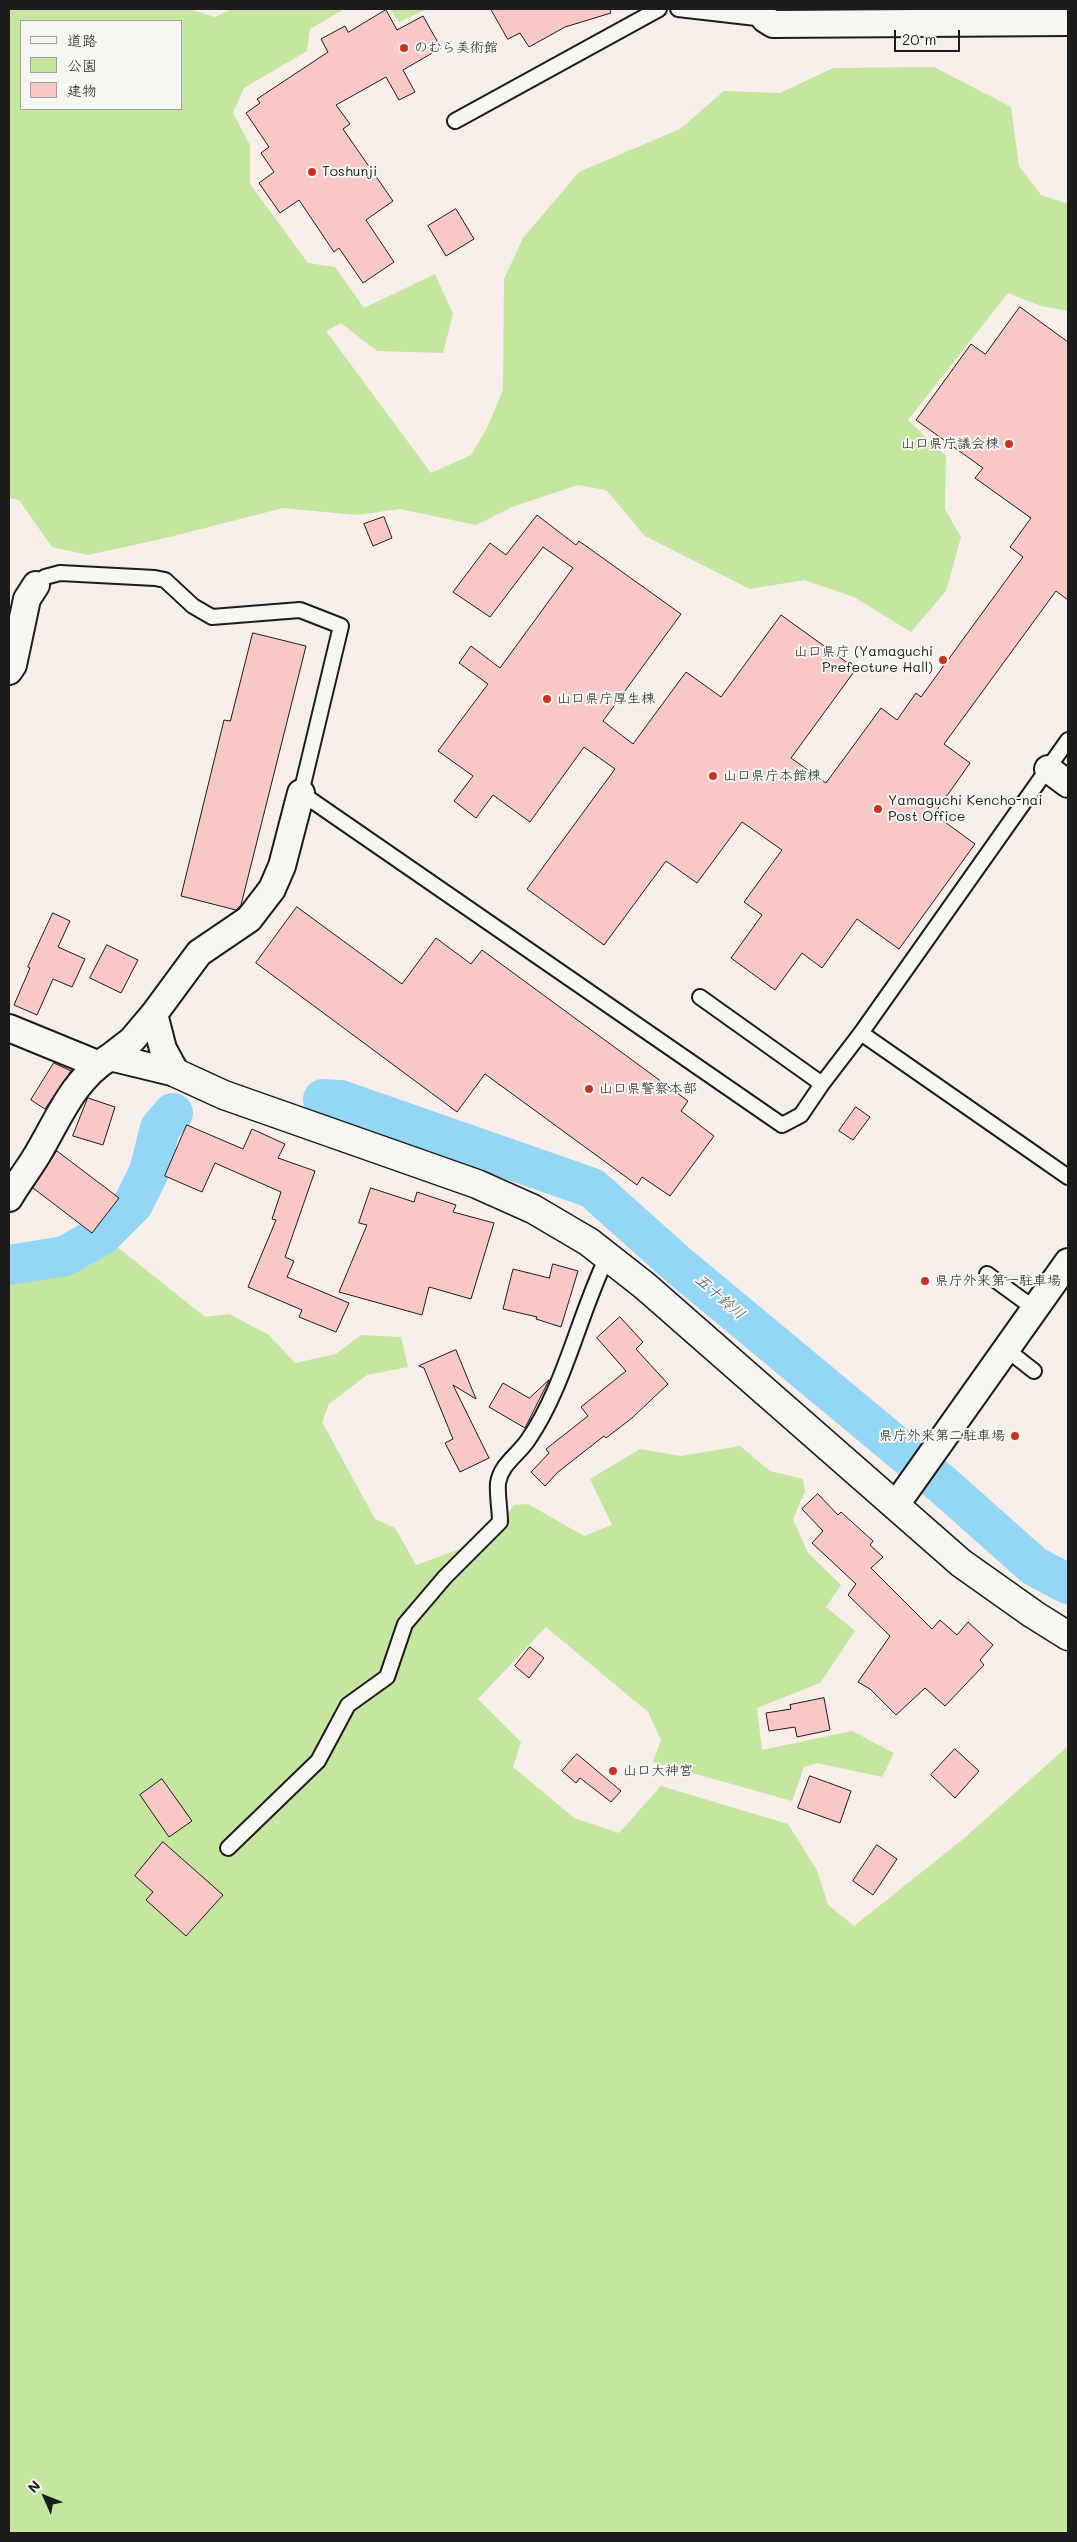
<!DOCTYPE html>
<html>
<head>
<meta charset="utf-8">
<style>
	body { margin:0 }
	#map { position:relative; width:1077px; height:2542px; overflow:hidden; background:#f7ede9; font-family:Mali,"Klee One",sans-serif }
	canvas { display:block }
	.frame { position:absolute; inset:0; border:10px solid #1c1c1c; pointer-events:none }
	.legend { position:absolute; left:20px; top:20px; width:162px; height:90px; box-sizing:border-box; background:#f6f6f2; border:1px solid #9f9f9c; margin:0; padding:6px 9px; list-style:none; font-size:15px; color:#1c1c1c }
	.legend li { display:flex; align-items:center; gap:10px; height:25px }
	.legend b { width:25px; border:1px solid #9f9f9c }
	.north { position:absolute; left:20px; top:2472px; width:50px; height:50px; -webkit-text-stroke:4px #f6f6f2; paint-order:stroke; rotate:314deg; font-size:14px; font-weight:700; line-height:20px; text-align:center; color:#1c1c1c }
	.north::after { content:''; display:block; margin:auto; width:18px; height:22px; background:#1c1c1c; clip-path:polygon(50% 0,100% 100%,50% 72%,0 100%) }
	.scale { position:absolute; left:894px; top:30px; width:66px; height:22px; box-sizing:border-box; border:2px solid #1c1c1c; border-top:0; padding-left:6px; font-size:15px; line-height:18px; white-space:nowrap; color:#1c1c1c; -webkit-text-stroke:4px #f6f6f2; paint-order:stroke }
</style>
</head>
<body>
<div id="map">
<canvas width="1077" height="2542"></canvas>
<div class="frame"></div>
<ul class="legend">
<li><b style="height:6px;background:#f6f6f2"></b>道路</li>
<li><b style="height:14px;background:#c4e69f"></b>公園</li>
<li><b style="height:14px;background:#f9c8c6"></b>建物</li>
</ul>
<div class="north">N</div>
<div class="scale">20 m</div>
</div>
<script>
const c = document.querySelector('canvas').getContext('2d');
c.lineJoin = 'round';
function fill(path, color) {
  c.fillStyle = color;
  c.fill(path, 'evenodd');
}
function trace(path, color, width, dash) {
  c.strokeStyle = color;
  c.lineWidth = width;
  c.lineCap = dash ? 'butt' : 'round';
  c.setLineDash(dash || []);
  c.stroke(path);
}
function write(font, color, halo, rows, align = 'center') {
  c.font = font + ' Mali,"Klee One",sans-serif';
  c.lineWidth = 4;
  c.setLineDash([]);
  c.textBaseline = 'middle';
  c.strokeStyle = halo;
  c.fillStyle = color;
  for (const [text, x, y, turn = 0] of rows) {
    c.save();
    c.translate(x, y);
    c.rotate((+turn || 0) * Math.PI / 180);
    c.textAlign = isNaN(turn) ? turn : align;
    if (halo) c.strokeText(text, 0, 0);
    c.fillText(text, 0, 0);
    c.restore();
  }
}
fill(new Path2D(`
	M9 9H189L215 17 232 9H344L310 29 307 51 244 88 233 113 250 145V184L308 263 335 267 364 308 435 274 453 314 443 353 377 351 341 323 326 331 431 473 471 455 487 428 503 390 504 279 523 238 579 172 680 129 724 91 780 93 833 68 934 67 1011 107 1019 166 1041 195 1068 204V311L1041 306 1008 293 908 420 946 456 945 509 961 537 946 591 911 632 854 597 804 580 750 589 645 536 606 490 578 485 512 507 476 525 400 509 356 515 283 508 170 537 88 555 52 547 19 500 9 498ZM21 21H181V109H21Z
	M390 9H427L399 22Z
	M116 1246 205 1317 229 1314 269 1335 295 1363 336 1354 361 1335 401 1337 408 1367 367 1375 329 1404 322 1422 375 1519 395 1528 416 1565 491 1538 514 1505 528 1504 584 1536 612 1525 590 1479 640 1449 681 1456 740 1446 770 1471 803 1479 805 1491 793 1519 808 1553 841 1585 826 1607 855 1631 820 1683 757 1708 762 1750 852 1731 894 1753 882 1777 817 1763 804 1767 792 1801 653 1762 661 1740 648 1712 546 1627 478 1699 521 1742 513 1767 574 1818 619 1833 661 1786 788 1824 817 1870 828 1905 854 1926 962 1840 1068 1746V2533H9V1283L43 1277 89 1266Z`), '#c4e69f');
trace(new Path2D(`
	M323 1099 340 1100 592 1188 677 1264 943 1485 1034 1566 1068 1584
	M9 1265 65 1256 102 1235 133 1204 149 1172 160 1128 173 1113`), '#93d6f5', 40);
const building = new Path2D(`
	M491 9H610L611 13 565 27 529 47 520 33 508 39Z
	M386 10 397 30 423 16 441 48 403 70 415 92 399 100 386 77 336 105 350 124 343 129 393 201 366 220 394 262 363 283 339 248 334 252 299 200 280 213 259 183 274 172 261 153 269 147 246 113 260 103 257 99 328 52 321 39 345 26 348 32Z
	M456 209 474 239 446 256 428 226Z
	M1020 307 1068 342V600L1056 591 944 744 970 763 934 814 975 844 899 949 857 919 822 968 802 953 775 990 731 958 762 915 744 902 782 850 742 822 697 883 666 861 604 945 527 889 615 769 584 747 530 822 493 795 476 818 454 801 473 776 438 751 488 684 459 663 471 646 500 668 573 568 543 547 490 617 453 592 490 543 506 555 537 515 576 545 579 541 681 614 603 721 633 744 686 672 721 697 781 615 856 669 791 758 826 783 881 708 897 720 916 693 921 697 1023 557 1010 547 1031 518 975 478 983 468 916 420 971 344 985 354Z
	M384 517 392 538 373 546 364 524Z
	M253 633 306 646 241 905 236 910 181 896 224 720 230 721Z
	M297 907 402 984 436 938 471 964 482 950 688 1101 681 1111 714 1136 670 1196 642 1177 637 1185 485 1074 457 1112 256 963Z
	M53 913 70 921 58 947 85 959 72 987 53 979 37 1015 14 1005 30 968 28 967Z
	M107 945 138 960 121 993 90 978Z
	M54 1063 71 1071 45 1109 31 1100Z
	M88 1098 115 1107 103 1145 73 1136Z
	M856 1107 870 1117 853 1140 839 1131Z
	M187 1125 243 1149 252 1129 285 1144 278 1158 315 1171 285 1257 294 1261 287 1277 349 1303 336 1332 299 1317 302 1310 248 1287 276 1220 272 1219 281 1192 215 1163 202 1192 165 1176Z
	M57 1151 119 1198 92 1233 33 1188Z
	M371 1188 414 1202 417 1192 456 1205 453 1212 494 1223 471 1299 429 1287 422 1315 339 1292 367 1225 359 1223Z
	M553 1264 578 1271 561 1327 536 1319 537 1317 503 1309 513 1269 549 1278Z
	M620 1317 643 1342 636 1349 668 1384 632 1418 606 1438 604 1436 558 1472 545 1486 531 1472 549 1453 546 1449 588 1416 581 1407 626 1371 597 1338Z
	M456 1350 476 1399 453 1385 489 1458 460 1472 445 1443 453 1439 424 1368 419 1366Z
	M549 1380 525 1428 489 1407 503 1383 529 1398Z
	M818 1494 838 1515 841 1512 873 1541 870 1545 883 1557 871 1568 932 1629 940 1620 957 1635 968 1622 993 1645 980 1660 984 1665 945 1706 925 1688 896 1715 870 1689 858 1682 890 1636 848 1595 856 1584 812 1543 823 1531 802 1509Z
	M530 1647 544 1658 529 1678 515 1666Z
	M824 1698 830 1730 797 1737 795 1727 769 1731 766 1713 791 1709 790 1705Z
	M955 1749 979 1771 955 1798 931 1775Z
	M577 1754 621 1791 611 1802 580 1778 576 1783 562 1771Z
	M810 1776 851 1791 840 1823 798 1808Z
	M162 1779 192 1821 169 1837 140 1795Z
	M163 1842 223 1895 186 1936 146 1900 153 1892 135 1876Z
	M877 1845 897 1859 873 1895 853 1881Z`);
fill(building, '#f9c8c6');
trace(building, '#1c1c1c', 1);
const service = new Path2D(`
	M678 9 765 19
	M455 121 659 9
	M36 585 45 577 60 573 155 578 165 580 193 606 212 617 300 610 341 626 301 793 782 1125 801 1115 822 1084
	M700 997 822 1084 861 1033 1068 740
	M861 1033 1068 1177
	M987 1274 1035 1309
	M1006 1349 1034 1371
	M228 1848 318 1761 348 1705 387 1677 405 1624 445 1577 500 1522C500 1510 497 1495 498 1483 501 1464 518 1455 528 1440 564 1388 579 1315 607 1257`);
const minor = new Path2D(`
	M758 9 765 19 773 24 1068 22
	M9 671 13 665 27 599 36 585
	M1048 769 1068 784
	M9 1028 97 1064
	M110 1057 132 1040 154 1014 199 953 249 919 272 889 282 866 301 793
	M9 1198C17 1184 28 1170 37 1155 58 1120 73 1079 110 1057L176 1073 163 1049 154 1014
	M895 1506 1068 1262`);
const tertiary = new Path2D(`
	M176 1073 224 1095 477 1184 533 1209 589 1242 645 1286 961 1563 1033 1614 1068 1636`);
trace(service, '#1c1c1c', 18);
trace(minor, '#1c1c1c', 30);
trace(tertiary, '#1c1c1c', 31);
trace(service, '#f6f6f2', 14);
trace(minor, '#f6f6f2', 26);
trace(tertiary, '#f6f6f2', 28);
for (const [x, y, r, color] of [
	[404,48,5,"#c8321e"],
	[312,172,5,"#c8321e"],
	[1009,444,5,"#c8321e"],
	[943,660,5,"#c8321e"],
	[547,699,5,"#c8321e"],
	[713,776,5,"#c8321e"],
	[878,809,5,"#c8321e"],
	[589,1089,5,"#c8321e"],
	[925,1281,5,"#c8321e"],
	[1015,1436,5,"#c8321e"],
	[613,1771,5,"#c8321e"]
]) {
  const dot = new Path2D();
  dot.arc(x, y, r, 0, 2 * Math.PI);
  c.fillStyle = color;
  c.fill(dot);
  trace(dot, '#f6f6f2', 2);
}
write('14px', '#1c1c1c', '#f6f6f2', [
	["のむら美術館",414,48],
	["Toshunji",322,172],
	["山口県庁議会棟",999,444,"right"],
	["山口県庁 (Yamaguchi",933,652,"right"],
	["Prefecture Hall)",933,668,"right"],
	["山口県庁厚生棟",557,699],
	["山口県庁本館棟",723,776],
	["Yamaguchi Kencho-nai",888,801],
	["Post Office",888,817],
	["山口県警察本部",599,1089],
	["県庁外来第一駐車場",935,1281],
	["県庁外来第二駐車場",1005,1436,"right"],
	["山口大神宮",623,1771]
], 'left');
write('italic 15px', '#40545d', '#f6f6f2', [
	["五十鈴川",720,1297,41]
]);
</script>
</body>
</html>
